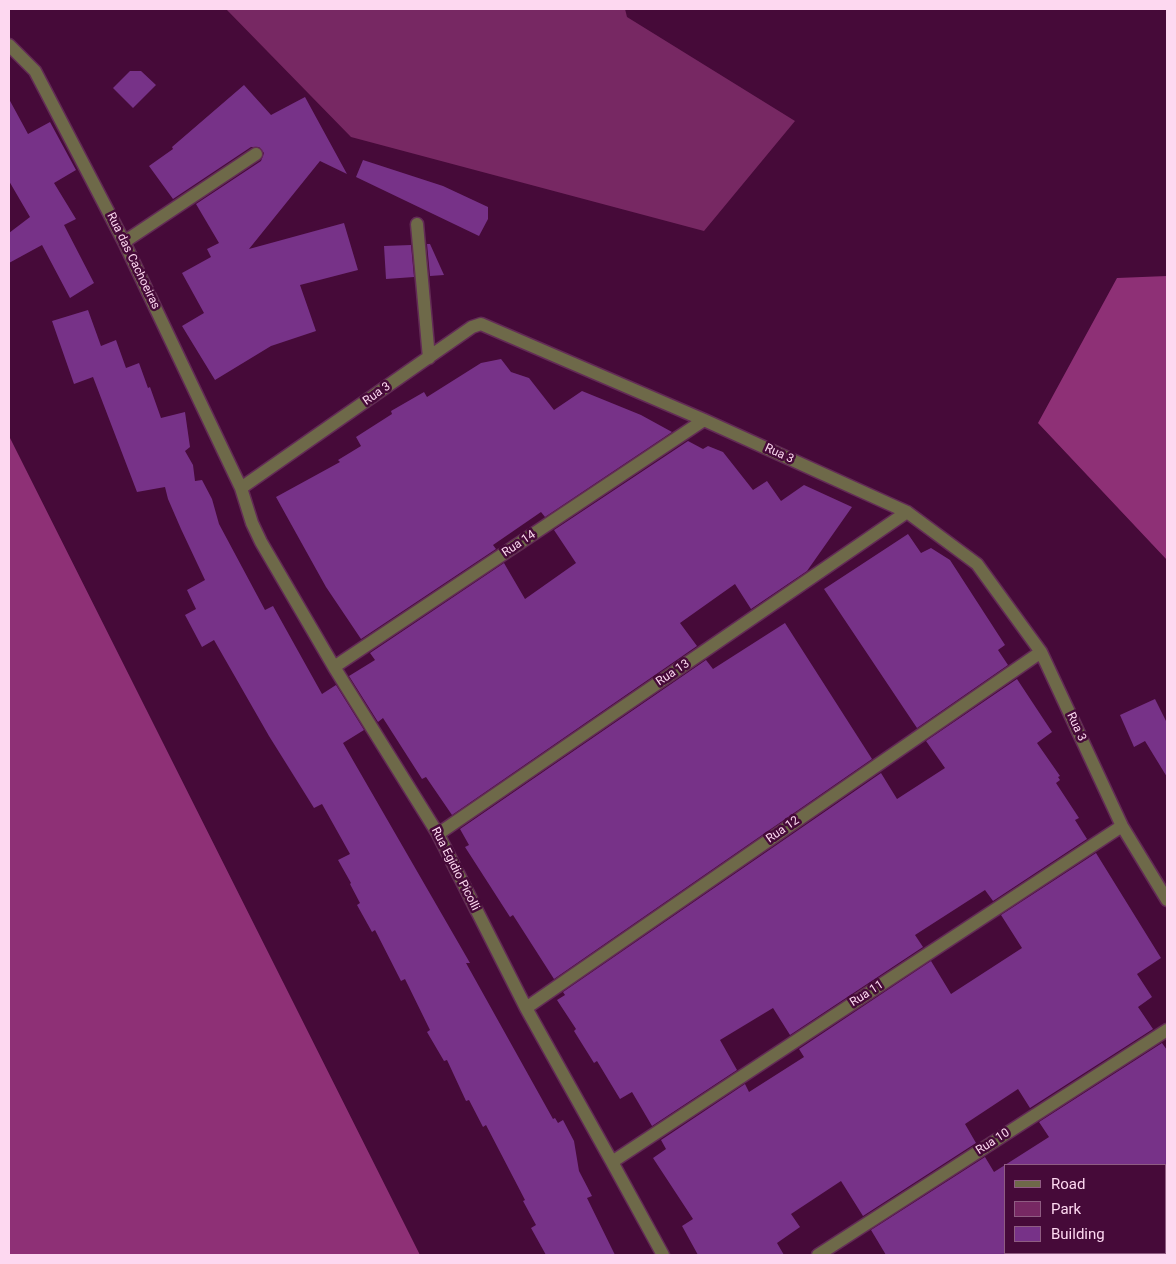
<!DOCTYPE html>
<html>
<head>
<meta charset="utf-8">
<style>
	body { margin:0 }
	#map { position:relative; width:1176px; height:1264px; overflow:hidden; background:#460a39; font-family:Roboto,sans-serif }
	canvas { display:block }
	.frame { position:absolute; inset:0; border:10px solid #fdd8f0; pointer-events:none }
	.legend { position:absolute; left:1004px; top:1164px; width:162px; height:90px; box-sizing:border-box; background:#460a39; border:1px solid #8f5c82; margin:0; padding:6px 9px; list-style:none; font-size:15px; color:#fdd8f0 }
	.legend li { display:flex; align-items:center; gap:10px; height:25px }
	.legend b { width:25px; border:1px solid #8f5c82 }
</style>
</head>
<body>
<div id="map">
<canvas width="1176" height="1264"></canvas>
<div class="frame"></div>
<ul class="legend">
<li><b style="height:6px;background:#6e6949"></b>Road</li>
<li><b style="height:14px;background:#772863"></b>Park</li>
<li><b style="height:14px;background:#773288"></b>Building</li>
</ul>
</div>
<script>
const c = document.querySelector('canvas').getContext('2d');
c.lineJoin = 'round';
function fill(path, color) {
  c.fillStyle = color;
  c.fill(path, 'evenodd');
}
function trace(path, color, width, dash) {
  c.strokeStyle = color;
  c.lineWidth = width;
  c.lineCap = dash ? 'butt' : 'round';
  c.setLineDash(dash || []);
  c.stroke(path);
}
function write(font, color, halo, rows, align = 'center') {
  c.font = font + ' Roboto,sans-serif';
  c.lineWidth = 5;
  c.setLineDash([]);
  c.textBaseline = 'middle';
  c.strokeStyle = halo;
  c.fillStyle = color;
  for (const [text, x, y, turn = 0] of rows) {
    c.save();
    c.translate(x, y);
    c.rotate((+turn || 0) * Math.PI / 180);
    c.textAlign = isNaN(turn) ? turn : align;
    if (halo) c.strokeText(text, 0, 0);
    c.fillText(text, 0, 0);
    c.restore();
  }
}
fill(new Path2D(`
	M226 9H625L627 17 795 121 704 231 351 137Z`), '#772863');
fill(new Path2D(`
	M1167 276V560L1038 423 1117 278Z
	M9 436 420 1255H9Z`), '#8e3076');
fill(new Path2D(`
	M130 71H141L156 85 133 108 113 88Z
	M244 85 271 115 305 97 347 174 320 161 249 249 344 223 358 270 300 285 316 331 271 346 215 380 182 326 204 313 182 273 211 257 207 249 219 243 196 204 261 161 264 153 259 147H251L173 199 149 166 173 149 172 147Z
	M9 99 28 134 50 122 76 170 54 183 76 219 64 225 94 283 70 298 42 245 9 263V233L30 217 9 181Z
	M363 160 443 186 488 207V219L479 236 356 177Z
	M427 244H430L444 275 430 276Z
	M411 245 414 277 386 279 384 246Z
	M88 310 101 346 116 340 126 368 139 363 148 388 150 387 161 418 185 412 190 447 185 451 193 465 195 481 202 480 212 499 219 524 265 610 273 606 322 694 336 685 364 730 343 743 470 963H466L553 1119 555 1118 558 1123 563 1120 574 1141 579 1171 592 1196 587 1198 615 1255H546L531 1228 536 1225 523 1201 525 1200 486 1125 483 1127 469 1100 466 1101 447 1060 444 1061 427 1032 430 1030 405 979 401 981 375 930 372 932 357 905 360 903 350 884 351 883 338 860 350 854 322 804 314 808 269 736 214 640 202 647 185 615 196 609 187 590 205 580 181 529 168 499 165 487 137 492 93 377 74 384 52 321Z
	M501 359 511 372 529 378 554 410 582 391 641 415 672 432 545 517 541 512 493 545 496 549 361 639 326 587 276 497 340 462 338 460 361 446 356 437 392 414 391 411 424 392 427 397 481 363Z
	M688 441 703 449 708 446 723 452 753 490 767 481 781 501 804 485 852 507 807 571 751 609 735 584 680 623 697 646 452 815 426 777 422 779 383 718 378 722 349 676 375 660 370 653 504 563 525 599 576 563 554 530Z
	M908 534 921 553 931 548 950 560 1005 645 998 650 1008 665 917 728 824 589Z
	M785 623 872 759 554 979 513 915 510 917 465 847 469 845 460 829 706 660 713 669Z
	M1017 679 1052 732 1037 743 1060 776 1058 777 1060 780 1056 783 1079 818 1075 820 1087 839 993 901 985 890 915 935 923 947 790 1035 773 1008 720 1040 737 1070 652 1126 632 1092 620 1099 597 1061 594 1063 574 1031 576 1029 557 1000 565 995 563 992 881 773 897 799 945 768 926 741Z
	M1155 699 1167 723V777L1145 741 1134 747 1120 715Z
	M1096 853 1161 958 1137 974 1152 997 1138 1007 1153 1029 1030 1108 1018 1089 965 1124 976 1143 863 1216 841 1181 791 1214 800 1227 777 1243 784 1255H698L682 1226 693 1219 653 1158 666 1149 661 1140 745 1084 749 1092 804 1057 799 1049 931 961 951 994 1022 948 1001 915Z
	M1162 1043 1167 1050V1165H1005V1255H886L871 1230 985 1157 994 1172 1049 1137 1039 1122Z`), '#773288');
const minor = new Path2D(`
	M9 45 35 71 46 92 124 242 241 488 252 523 261 542 334 667 438 834 526 1008 612 1162 663 1255
	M417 224 429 358
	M124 242 256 154
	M241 488 472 327 481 324 704 420 907 512 977 564 1041 652 1122 826 1167 900
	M334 667 704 420
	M438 834 907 512
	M526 1008 1041 652
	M612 1162 1122 826
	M818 1255 1167 1030
	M1164 1255 1167 1253`);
trace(minor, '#632b56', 15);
trace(minor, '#6e6949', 12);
write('12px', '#fdd8f0', '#460a39', [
	["Rua das Cachoeiras",133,261,64],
	["Rua 3",377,394,-35],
	["Rua 3",779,454,24],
	["Rua 14",519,544,-34],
	["Rua 13",673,673,-34],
	["Rua 3",1076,727,65],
	["Rua 12",783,830,-35],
	["Rua Egidio Picolli",455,869,63],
	["Rua 11",867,994,-33],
	["Rua 10",993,1142,-33]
]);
</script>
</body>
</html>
